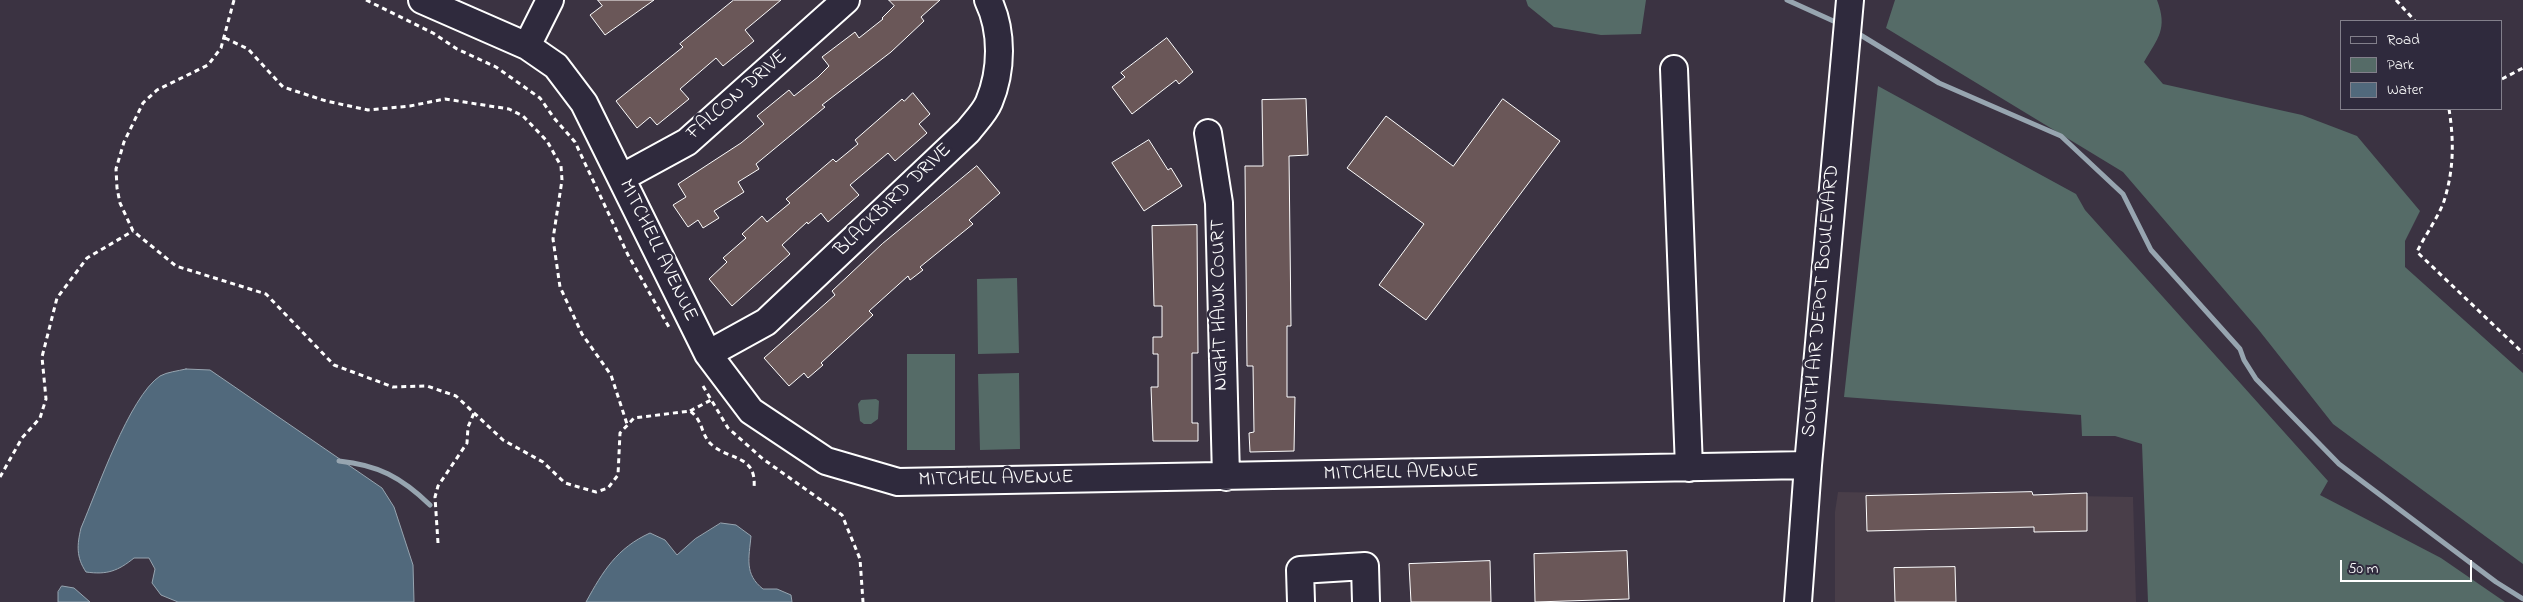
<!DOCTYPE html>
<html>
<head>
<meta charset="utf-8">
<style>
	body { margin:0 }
	#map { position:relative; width:2523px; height:602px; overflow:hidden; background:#3b3342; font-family:"Indie Flower",sans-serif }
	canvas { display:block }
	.legend { position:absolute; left:2340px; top:20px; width:162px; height:90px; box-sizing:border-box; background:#2f2a3d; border:1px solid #827f8b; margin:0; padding:6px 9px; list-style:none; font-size:15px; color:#fff }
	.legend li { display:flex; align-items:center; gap:10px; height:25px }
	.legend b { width:25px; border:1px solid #827f8b }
	.scale { position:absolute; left:2340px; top:560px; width:132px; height:22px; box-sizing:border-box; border:2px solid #fff; border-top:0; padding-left:6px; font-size:15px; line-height:18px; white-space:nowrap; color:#fff; -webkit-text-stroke:4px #2f2a3d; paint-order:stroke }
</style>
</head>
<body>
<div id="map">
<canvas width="2523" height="602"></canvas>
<ul class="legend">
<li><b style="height:6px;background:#2f2a3d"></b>Road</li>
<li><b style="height:14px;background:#556b67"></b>Park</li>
<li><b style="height:14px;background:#51697c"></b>Water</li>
</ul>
<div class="scale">50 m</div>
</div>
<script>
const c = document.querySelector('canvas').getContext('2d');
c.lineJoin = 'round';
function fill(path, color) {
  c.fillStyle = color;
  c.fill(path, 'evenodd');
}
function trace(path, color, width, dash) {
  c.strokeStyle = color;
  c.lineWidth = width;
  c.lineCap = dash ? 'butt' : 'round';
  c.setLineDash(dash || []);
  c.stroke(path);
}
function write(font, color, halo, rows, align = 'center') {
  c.font = font + ' "Indie Flower",sans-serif';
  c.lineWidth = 5;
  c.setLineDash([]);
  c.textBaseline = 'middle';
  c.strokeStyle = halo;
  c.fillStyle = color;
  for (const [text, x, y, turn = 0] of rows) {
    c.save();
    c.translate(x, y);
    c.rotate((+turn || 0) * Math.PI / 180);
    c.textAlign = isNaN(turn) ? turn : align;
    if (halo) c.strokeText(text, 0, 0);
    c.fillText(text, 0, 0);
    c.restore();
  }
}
fill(new Path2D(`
	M1838 492 2133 497 2136 602H1835V512Z`), '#493e49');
fill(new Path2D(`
	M1526 0H1646L1641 34 1601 35 1554 27 1528 6Z
	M1895 0H2157C2168 29 2158 38 2144 62L2163 84 2302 115 2357 136 2420 211 2405 241V267L2523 373V564L2333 424 2258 329 2123 172 1886 28Z
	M1878 86 2076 194 2085 210 2328 481 2320 495 2441 558 2505 602H2148L2142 444 2115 436H2082L2081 415 1844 397Z
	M1017 278 1019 353 978 354 977 279Z
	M907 354H955V450H907Z
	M1019 373 1020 449 980 450 978 374Z
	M876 399 879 401 878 419 871 424H864L860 421 858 404 861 400Z`), '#556b67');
const water = new Path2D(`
	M186 369 210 370 382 488 394 507 413 565 414 602H178L161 595 152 583 155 569 149 558H134C118 571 107 575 86 572 76 557 77 545 81 528 97 491 129 397 160 376 167 372 178 371 186 369Z
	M721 523 736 525 751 536C749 558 744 574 763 589H777L791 595 792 602H586C603 571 617 548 650 533L665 540 677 555 695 539Z
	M62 586 74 588 90 602H58V592Z`);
fill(water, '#51697c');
trace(water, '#97a5b0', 1);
trace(new Path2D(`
	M1787 0 1840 24
	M1854 31 1939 83 2061 136 2123 194 2151 250 2240 349 2244 360 2256 379 2339 464 2496 582 2523 599
	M339 461C378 465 401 477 430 505`), '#97a5b0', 5);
const building = new Path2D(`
	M598 0H654L605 35 590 15 602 6Z
	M734 0H781L745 30 754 41 723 66 716 58 680 89 689 99 657 125 650 117 637 128 616 101 683 47 680 44Z
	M889 0H940L921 17 924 21 891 52 822 105 825 107 756 164 759 169 738 182 744 192 714 211 719 218 703 228 698 220 688 227 673 205 686 197 678 184 741 143 764 124 757 116 789 90 794 96 818 77 829 66 822 57 855 32 859 38 883 19 882 18 894 6Z
	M1167 38 1193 72 1179 84 1176 80 1132 114 1112 87 1125 77 1121 73Z
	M913 93 930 114 919 124 927 133 895 161 888 153 850 185 859 195 828 222 821 213 808 224 807 222 782 245 790 254 732 306 709 279 727 262 723 258 746 238 742 234 762 216 767 222 790 203 786 199 833 159 836 162 858 144 855 140 902 99 904 101Z
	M1306 99 1308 155 1289 156 1291 326H1287V397H1295L1294 451 1250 452 1249 433 1254 432 1253 366H1247L1245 166H1263L1262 100Z
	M1503 99 1560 141 1426 320 1379 285 1424 224 1347 168 1386 116 1453 166Z
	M1149 140 1168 170 1171 168 1182 186 1144 211 1112 163Z
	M977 166 1000 193 969 220 973 224 920 267 923 270 910 280 908 276 869 311 873 315 821 363 823 365 808 378 804 373 789 386 764 358 835 295 832 291 882 244Z
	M1197 225 1198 353H1192V423H1198V441H1153L1151 387H1158V354H1153V337H1162V306H1154L1152 226Z
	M2032 492 2033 495 2087 493V531L2034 532V527L1867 531 1866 496Z
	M1627 551 1629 599 1535 602 1534 554Z
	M1490 561 1491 602H1411L1409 564Z
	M1955 567 1956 602H1895L1894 568Z`);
fill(building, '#6a5758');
trace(building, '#fff', 1);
const minor = new Path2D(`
	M422 0 527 46 556 66 584 103 708 354 751 411 826 461 898 482 1808 465
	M527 46 550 0
	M1674 69 1689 468
	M1208 133 1219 203 1226 477
	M621 178 687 142 846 0
	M708 354 766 322 968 131C975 122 985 112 989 102 1002 71 1003 31 988 0
	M1301 602 1300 570 1365 566 1366 602
	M1798 602 1808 465 1850 0`);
trace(minor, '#fff', 30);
trace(new Path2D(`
	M234 0 221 48 208 65 157 90 143 103 124 142 116 169 117 188 120 203 133 231 176 266 266 294 334 365 393 387 427 386 456 396 503 440 543 462 565 483 596 492 608 488 618 475 620 433 634 418 690 411C703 420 701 435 711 444 729 461 757 454 754 488
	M366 0 433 33 457 49 496 67 540 98 554 118 575 142 628 255 670 329
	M2396 0 2415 21
	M225 38 248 49 283 87 326 101 368 110 410 106 445 99 509 109 523 116 547 141 561 166 562 180 553 239 560 287 582 334 611 375 627 424
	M2502 79 2523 68
	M2449 109C2454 140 2454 170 2444 201 2438 218 2425 235 2417 252L2523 353
	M703 386 728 428 763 459 842 515 860 559 863 602
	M690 411 711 400
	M0 477 22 438 40 418 46 399 42 357 57 298 87 258 133 231
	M438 543 435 497 438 486 467 443 468 427 474 413`), '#fff', 3, [5, 4]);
trace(minor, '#2f2a3d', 26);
write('20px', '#fff', '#2f2a3d', [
	["FALCON DRIVE",738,96,-41],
	["BLACKBIRD DRIVE",894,201,-44],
	["MITCHELL AVENUE",657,251,64],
	["SOUTH AIR DEPOT BOULEVARD",1822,301,-85],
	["NIGHT HAWK COURT",1221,305,-91],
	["MITCHELL AVENUE",1401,474,-1],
	["MITCHELL AVENUE",996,480,-1]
]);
</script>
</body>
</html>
